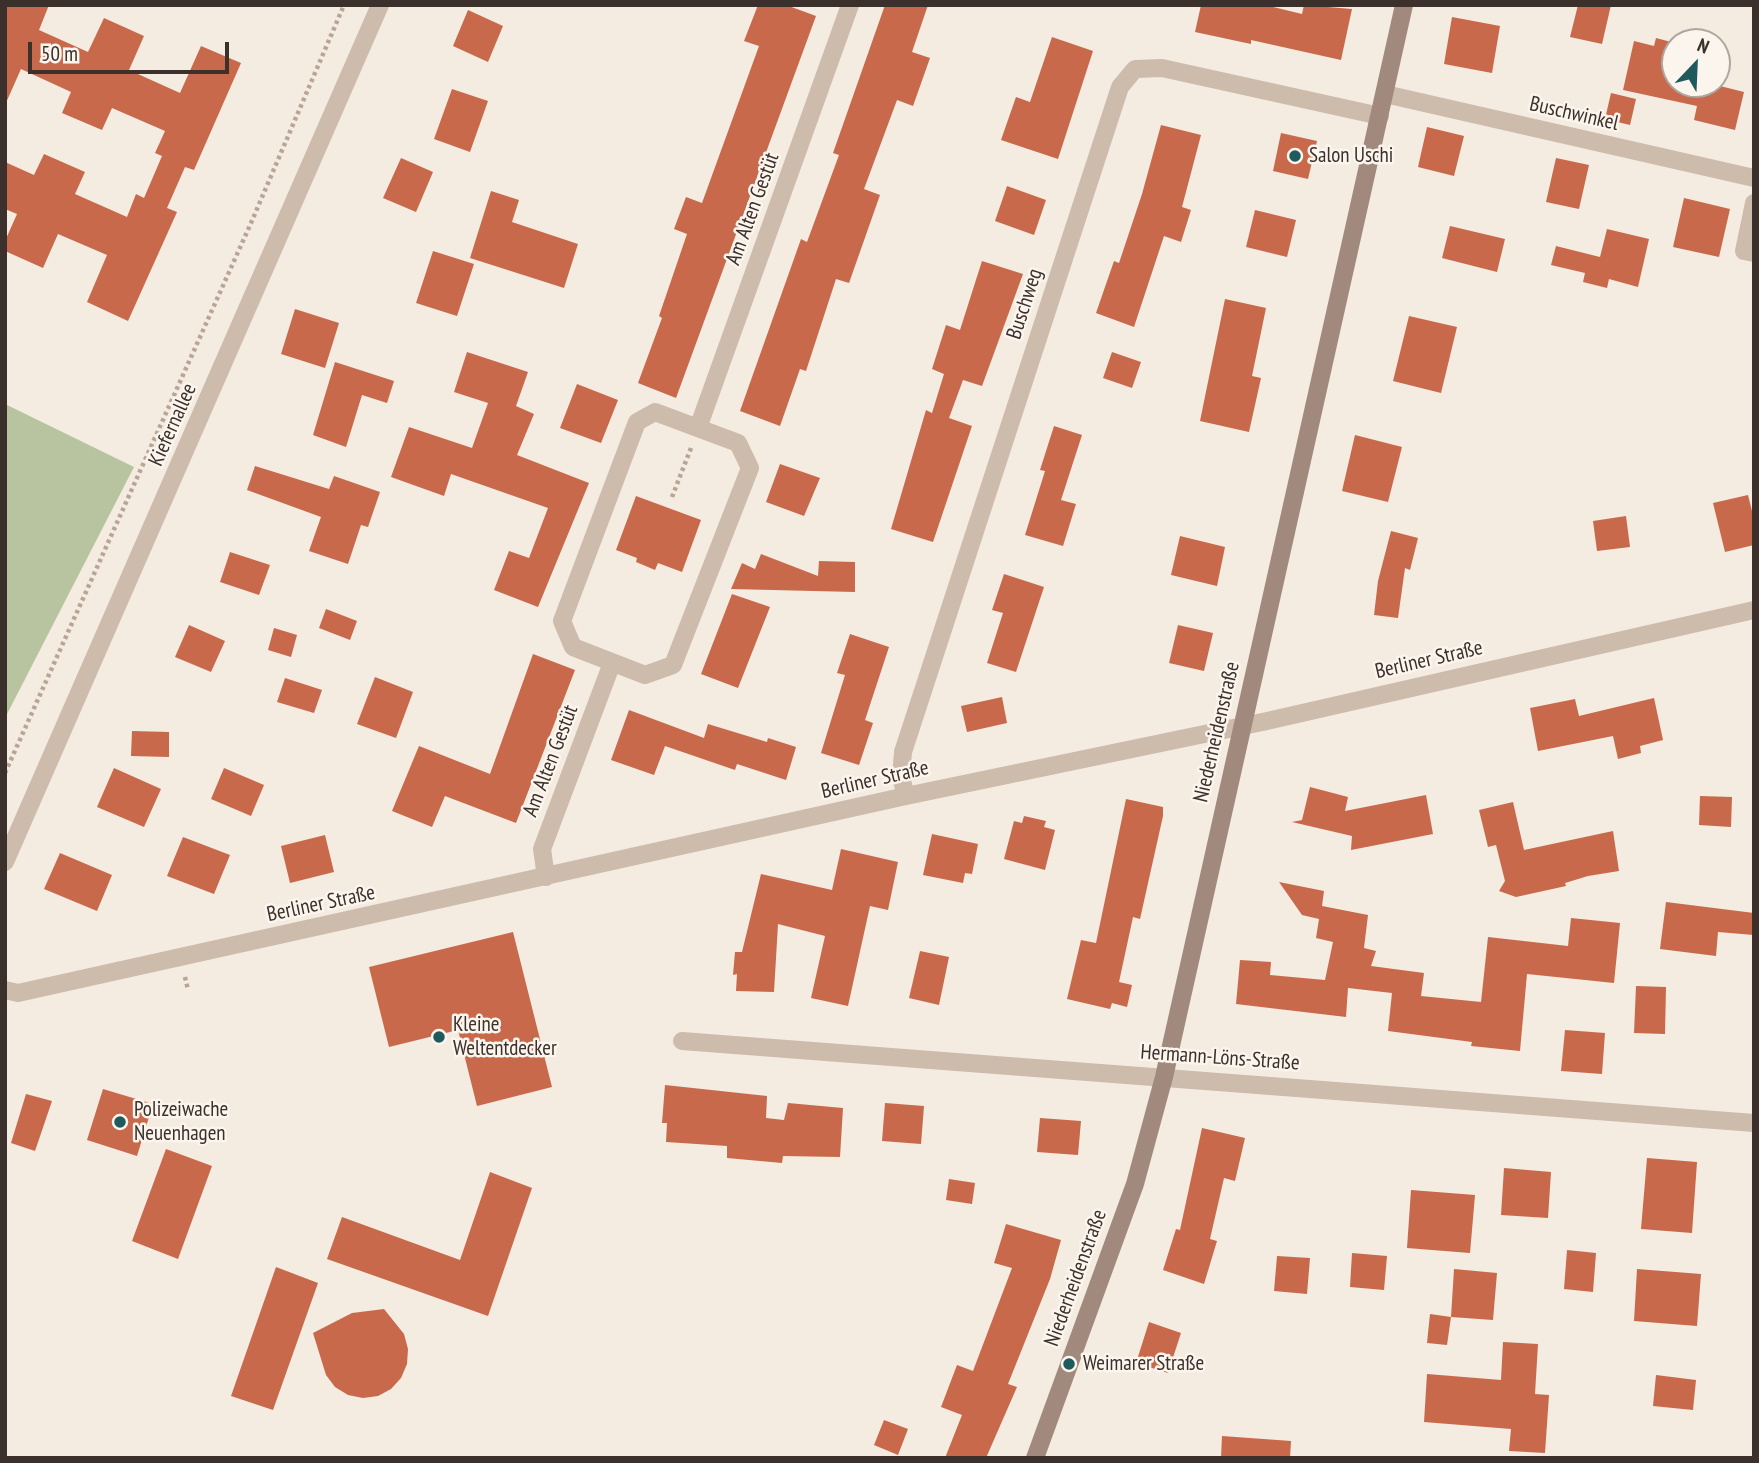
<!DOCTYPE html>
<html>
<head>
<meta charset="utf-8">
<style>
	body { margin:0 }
	#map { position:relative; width:1759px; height:1463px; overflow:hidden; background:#f4ebe1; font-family:"PT Sans Narrow",sans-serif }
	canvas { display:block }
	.frame { position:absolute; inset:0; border:7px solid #3b302b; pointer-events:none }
	.north { position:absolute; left:1661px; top:28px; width:70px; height:70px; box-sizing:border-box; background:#fbf5ee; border:2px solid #aea6a0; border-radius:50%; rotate:23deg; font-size:19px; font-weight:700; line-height:28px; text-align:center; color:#3b302b }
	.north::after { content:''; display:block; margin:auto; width:24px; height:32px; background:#1f5a5e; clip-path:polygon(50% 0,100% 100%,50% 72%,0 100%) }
	.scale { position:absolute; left:28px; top:42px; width:201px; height:32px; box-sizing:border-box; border:4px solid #3b302b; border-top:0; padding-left:9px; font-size:21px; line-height:24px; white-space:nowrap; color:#3b302b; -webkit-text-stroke:5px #fbf5ee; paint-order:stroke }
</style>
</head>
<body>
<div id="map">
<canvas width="1759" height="1463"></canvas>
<div class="frame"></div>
<div class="north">N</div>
<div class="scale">50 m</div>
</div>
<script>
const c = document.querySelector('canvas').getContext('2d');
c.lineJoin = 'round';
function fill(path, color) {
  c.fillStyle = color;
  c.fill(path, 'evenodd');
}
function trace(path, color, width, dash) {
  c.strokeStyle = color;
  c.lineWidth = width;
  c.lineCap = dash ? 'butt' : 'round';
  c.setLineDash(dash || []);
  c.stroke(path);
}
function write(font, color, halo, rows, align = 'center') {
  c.font = font + ' "PT Sans Narrow",sans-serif';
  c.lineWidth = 5;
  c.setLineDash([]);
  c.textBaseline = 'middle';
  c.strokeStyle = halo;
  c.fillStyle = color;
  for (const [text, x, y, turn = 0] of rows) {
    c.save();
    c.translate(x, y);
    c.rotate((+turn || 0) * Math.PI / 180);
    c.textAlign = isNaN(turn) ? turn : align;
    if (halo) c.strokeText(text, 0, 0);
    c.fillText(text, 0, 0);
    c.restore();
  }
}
fill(new Path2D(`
	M5 404 134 467 5 718Z`), '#b8c4a0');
fill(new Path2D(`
	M5 5H49L39 30 88 52 104 18 144 36 129 70 180 93 201 46 241 63 194 170 185 167 167 208 177 212 128 321 87 302 107 255 58 234 43 268 5 251V241L17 214 5 209V162L34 175 44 154 85 172 75 194 127 217 136 194 144 198 162 156 155 153 165 131 112 108 102 130 62 113 71 92 21 69 5 105Z
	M758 5H786L816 16 676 398 638 383 662 318 659 316 687 234 674 229 686 197 702 203 759 46 744 41Z
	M885 5H928L912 52 930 58 913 106 897 100 864 189 880 195 849 283 836 279 806 371 800 369 780 426 740 411 801 239 807 242 839 155 833 153Z
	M1201 5H1265L1302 14 1304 5 1352 9 1341 60 1251 40V44L1195 32Z
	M1578 5H1611L1602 44 1570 37Z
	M468 10 503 26 488 62 453 46Z
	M1452 17 1500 26 1492 73 1444 64Z
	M1052 37 1093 51 1058 159 1001 140 1016 97 1030 102Z
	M1656 38 1675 43 1669 84H1712L1744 92 1735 130 1694 120 1697 106 1623 90 1634 41 1654 46Z
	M452 89 488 101 470 152 434 139Z
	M1611 93 1636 99 1630 125 1605 119Z
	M1161 125 1201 135 1182 207 1191 210 1181 242 1164 236 1134 327 1096 313 1114 261 1119 263 1142 194Z
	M1427 127 1464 136 1454 176 1418 167Z
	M1281 133 1317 141 1308 179 1273 171Z
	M401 158 433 172 416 212 383 198Z
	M1556 158 1589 165 1579 209 1546 202Z
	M1007 186 1046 200 1034 235 995 221Z
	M491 191 519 200 512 222 578 244 564 288 470 258Z
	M1684 198 1730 209 1719 257 1673 247Z
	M1255 210 1296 220 1287 257 1246 247Z
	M1450 226 1505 239 1497 272 1442 258Z
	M1607 229 1649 239 1638 287 1609 279 1607 288 1583 282 1585 273 1551 265 1556 246 1600 257Z
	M433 251 474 264 457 316 416 303Z
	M982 261 1023 274 982 386 963 380 949 418 972 426 933 542 891 529 926 410 932 413 944 374 932 369 946 325 960 330Z
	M1225 299 1266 308 1252 376 1261 378 1249 432 1200 421Z
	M295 309 339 323 325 368 281 354Z
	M1409 316 1457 327 1441 393 1393 381Z
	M467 352 528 372 516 406 534 414 517 455 589 483 538 607 494 590 509 551 529 558 548 508 451 474 444 496 391 477 409 427 472 448 488 403 454 392Z
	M1112 352 1141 362 1132 388 1103 378Z
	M335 362 394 381 387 403 362 395 346 447 313 435Z
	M577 384 618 400 601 443 560 428Z
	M1054 426 1082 435 1061 500 1076 504 1063 546 1025 535 1045 471 1040 470Z
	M1355 435 1402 447 1388 502 1342 491Z
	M780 464 820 478 804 516 766 502Z
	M255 466 329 489 334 476 380 492 368 527 361 525 348 564 309 551 321 517 247 490Z
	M1748 495 1754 519V545L1725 552 1713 503Z
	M636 496 701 520 682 572 658 563 655 570 636 562 637 558 616 550Z
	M1626 516 1630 547 1597 551 1593 521Z
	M1391 531 1418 538 1410 570 1405 568 1398 618 1374 615 1378 581Z
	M1180 536 1225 547 1217 586 1171 575Z
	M230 552 270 565 259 595 220 582Z
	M761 554 818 576 819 561 855 562V592L731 589 742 563 755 569Z
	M1004 574 1044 587 1016 672 987 663 1003 613 992 610Z
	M732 594 770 607 738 688 701 674Z
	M326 609 357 621 350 640 319 628Z
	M189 625 225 641 211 672 175 657Z
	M1178 625 1213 633 1204 671 1169 663Z
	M274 628 297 635 291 657 268 650Z
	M850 634 889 647 865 720 873 723 859 765 821 753 845 675 837 673Z
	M533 654 575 670 516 823 445 796 432 827 392 811 419 746 490 774Z
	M375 677 413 692 396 738 357 724Z
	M285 678 322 690 314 713 277 702Z
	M1002 697 1007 723 967 732 961 706Z
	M1654 698 1663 740 1640 746 1641 753 1618 759 1613 736 1538 751 1530 708 1575 699 1579 716Z
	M629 710 704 738 708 724 767 742 768 738 796 747 786 780 737 764 735 770 665 746 654 775 611 760Z
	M132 731 169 732V757L131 756Z
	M114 768 161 789 144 827 97 807Z
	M224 768 264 785 251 816 211 799Z
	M1310 787 1348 797 1345 811 1426 795 1433 834 1351 850 1352 836 1292 822 1302 820Z
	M1700 796 1732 797 1731 827 1699 825Z
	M1126 799 1163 807V816L1140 919 1133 917 1119 982 1132 985 1127 1007 1112 1003 1110 1009 1067 999 1081 940 1096 943Z
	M1513 802 1524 850 1613 831 1619 871 1588 876 1565 883 1566 886 1516 897 1499 891 1505 881 1496 845 1488 847 1479 810Z
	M1024 816 1046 821 1044 827 1055 830 1045 870 1004 859 1014 821 1022 823Z
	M932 834 978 844 972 874 965 873 963 883 923 875Z
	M325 835 334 872 290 883 281 846Z
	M183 837 230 855 214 894 167 876Z
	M841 849 898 862 888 910 870 906 848 1006 811 998 825 936 778 924 774 992 736 991 737 974 733 975 735 952H742L761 874 832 890Z
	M60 853 112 875 97 911 44 889Z
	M1279 882 1324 891 1322 906 1368 915 1364 948 1376 951 1371 966 1424 973 1421 996 1481 1002 1488 937 1568 946 1571 918 1620 923 1614 983 1527 974 1520 1051 1471 1046 1472 1042 1388 1031 1392 993 1348 988 1346 1017 1236 1004 1240 960 1271 962 1270 975 1325 980 1333 942 1316 938 1319 919 1302 915Z
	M1666 902 1754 913V935L1718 932 1716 956 1660 949Z
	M513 932 552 1087 477 1106 458 1030 389 1047 369 967Z
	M920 951 949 957 939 1005 909 998Z
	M1636 986 1666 987 1665 1034 1634 1033Z
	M1565 1030 1605 1033 1602 1074 1561 1071Z
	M665 1085 767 1096 766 1118 784 1120 788 1103 843 1108 840 1157 783 1156 782 1163 727 1158V1146L666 1142 667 1123H662Z
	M103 1089 153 1104 137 1156 87 1140Z
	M26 1094 52 1101 35 1151 11 1143Z
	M885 1103 924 1106 921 1144 882 1141Z
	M1040 1118 1081 1121 1078 1155 1037 1152Z
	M1202 1128 1245 1138 1235 1181 1224 1178 1210 1239 1217 1241 1204 1284 1163 1270 1176 1229 1180 1230Z
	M166 1149 212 1166 178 1259 132 1241Z
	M1647 1158 1697 1162 1692 1233 1641 1229Z
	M1504 1168 1551 1172 1548 1218 1501 1215Z
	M490 1172 532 1188 488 1316 327 1259 342 1217 460 1260Z
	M949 1179 975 1183 972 1204 946 1200Z
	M1411 1190 1475 1195 1470 1253 1407 1248Z
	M1006 1224 1061 1240 1050 1279 1008 1384 1017 1387 986 1458H945L962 1415 941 1407 957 1365 973 1371 1012 1268 994 1263Z
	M1567 1250 1596 1253 1593 1292 1564 1289Z
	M1352 1253 1387 1256 1384 1290 1350 1287Z
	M1277 1256 1310 1258 1307 1294 1274 1291Z
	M276 1267 318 1283 273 1410 231 1396Z
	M1454 1269 1497 1273 1493 1320 1451 1317Z
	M1637 1269 1701 1274 1697 1326 1634 1321Z
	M384 1309 404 1334 408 1349 407 1364 401 1378 391 1389 378 1396 363 1398 348 1395 335 1387 326 1375 313 1333 352 1313Z
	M1430 1314 1451 1317 1447 1345 1427 1343Z
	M1149 1322 1181 1333 1168 1373 1136 1363Z
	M1503 1342 1538 1344 1535 1394 1549 1395 1545 1453 1509 1451 1511 1429 1424 1422 1427 1374 1501 1380Z
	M1656 1375 1696 1380 1693 1410 1653 1406Z
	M884 1420 908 1429 898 1455 874 1445Z
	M1222 1436 1291 1441 1290 1458H1221Z`), '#c8694b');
trace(new Path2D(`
	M672 497 691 448
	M5 773 251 223 344 5
	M185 977 188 990`), '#b9a596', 4.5, [3.5, 3.5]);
trace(new Path2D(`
	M1385 94 1754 178
	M1754 203 1744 251 1754 253
	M655 412 738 443 750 468 673 665 645 675 573 647 562 621 637 422Z
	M698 428 850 5
	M906 796 901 777 903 752 1120 87 1135 69 1162 68 1380 116
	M5 862 380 5
	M546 877 542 849 612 663
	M5 990 18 993 906 796 1267 721 1754 610
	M682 1041 1754 1123`), '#cdbbac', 18);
trace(new Path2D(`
	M1035 1458 1135 1184 1164 1077 1404 5`), '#a18a7d', 18);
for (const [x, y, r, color] of [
	[1295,156,7,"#1f5a5e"],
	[439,1037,7,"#1f5a5e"],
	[120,1122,7,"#1f5a5e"],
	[1069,1364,7,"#1f5a5e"]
]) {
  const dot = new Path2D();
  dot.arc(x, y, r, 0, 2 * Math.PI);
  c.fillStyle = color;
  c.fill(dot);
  trace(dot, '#fbf5ee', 2.5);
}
write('21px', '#3b302b', '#fbf5ee', [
	["Buschwinkel",1574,114,13],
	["Am Alten Gestüt",753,209,-70],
	["Buschweg",1025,304,-72],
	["Kiefernallee",173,425,-66],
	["Berliner Straße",1429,660,-13],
	["Niederheidenstraße",1217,732,-77],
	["Am Alten Gestüt",551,761,-69],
	["Berliner Straße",875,780,-13],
	["Berliner Straße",321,904,-12],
	["Hermann-Löns-Straße",1220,1058,4],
	["Niederheidenstraße",1076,1278,-70]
]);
write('21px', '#3b302b', '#fbf5ee', [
	["Salon Uschi",1309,156],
	["Kleine",453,1025],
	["Weltentdecker",453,1049],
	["Polizeiwache",134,1110],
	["Neuenhagen",134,1134],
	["Weimarer Straße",1083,1364]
], 'left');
</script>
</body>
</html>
